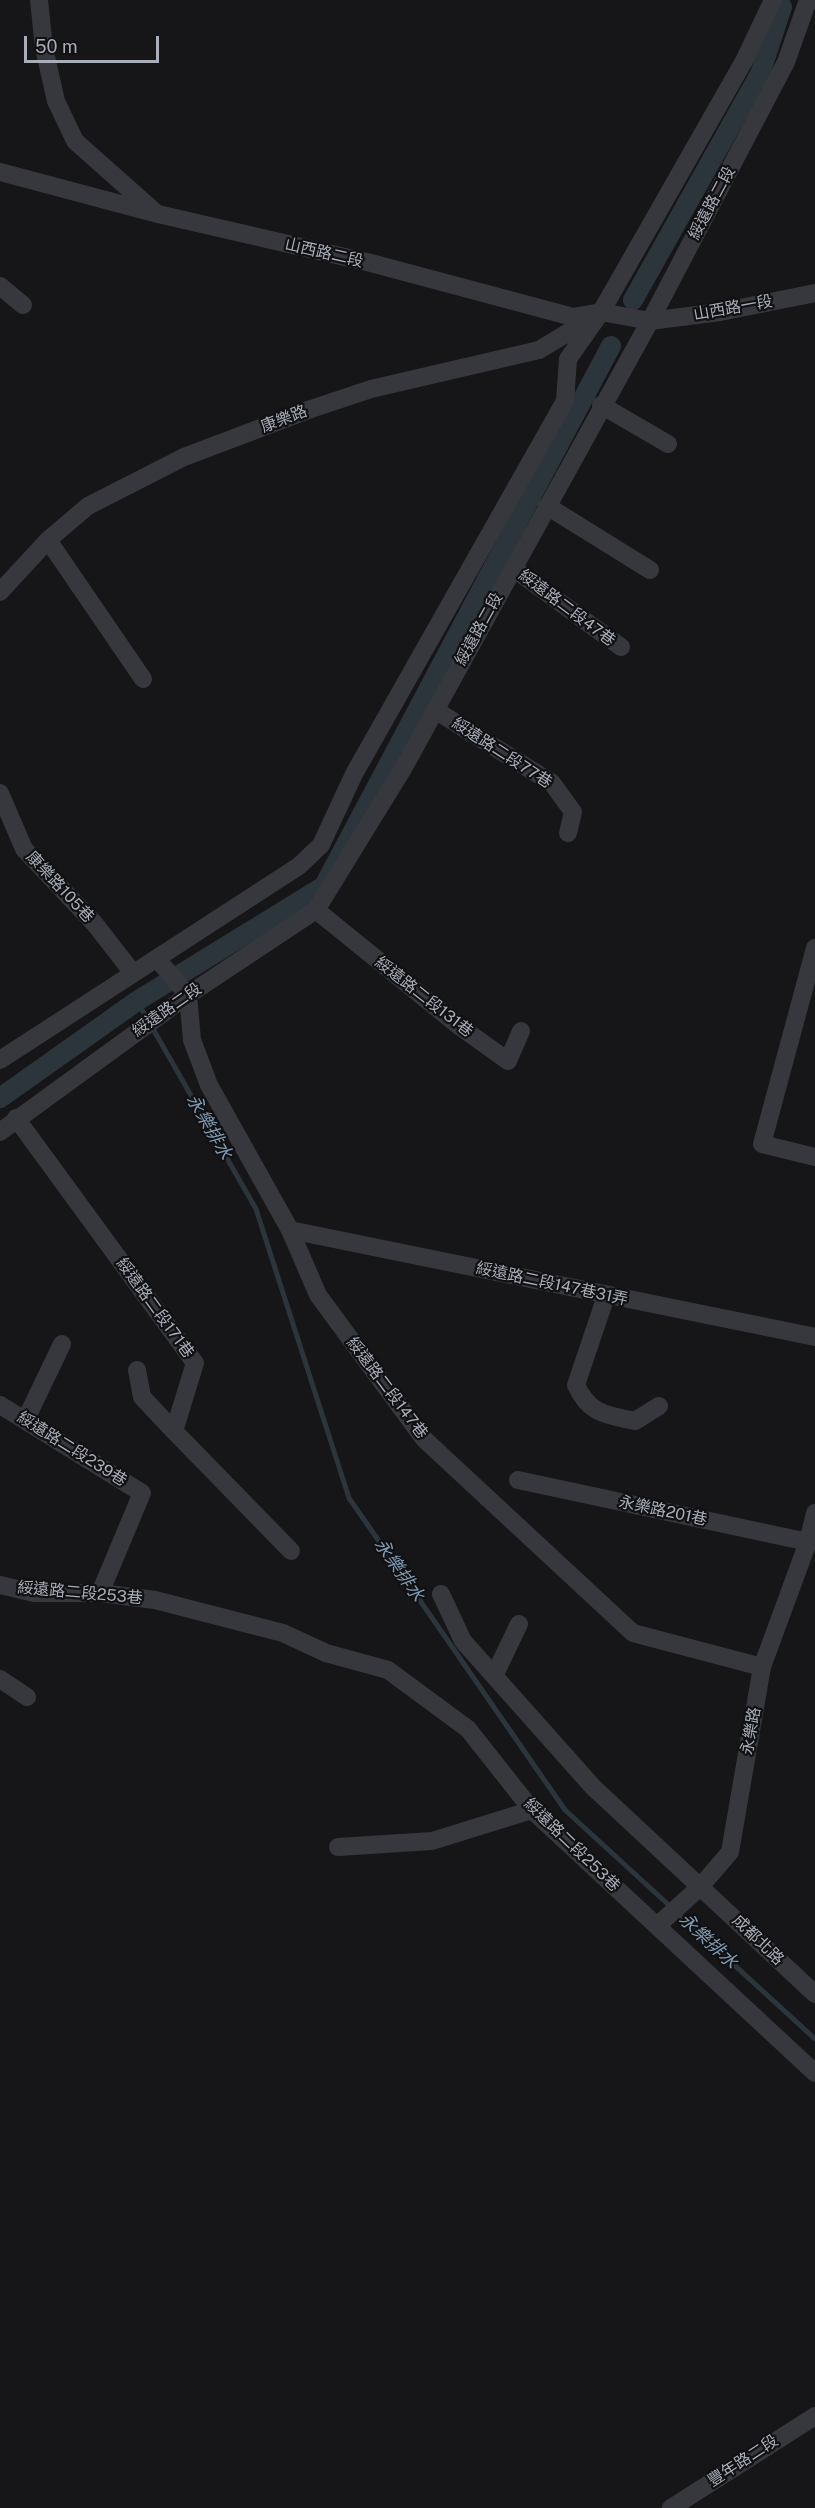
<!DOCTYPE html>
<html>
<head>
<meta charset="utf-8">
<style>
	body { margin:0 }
	#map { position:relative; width:815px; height:2508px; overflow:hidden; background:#161618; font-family:"Public Sans",sans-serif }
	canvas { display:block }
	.scale { position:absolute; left:24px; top:36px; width:135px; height:27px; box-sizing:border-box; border:3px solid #a8adb8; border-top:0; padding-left:8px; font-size:18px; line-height:21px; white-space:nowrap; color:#a8adb8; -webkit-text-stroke:4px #111113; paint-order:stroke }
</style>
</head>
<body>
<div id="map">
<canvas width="815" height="2508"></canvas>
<div class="scale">50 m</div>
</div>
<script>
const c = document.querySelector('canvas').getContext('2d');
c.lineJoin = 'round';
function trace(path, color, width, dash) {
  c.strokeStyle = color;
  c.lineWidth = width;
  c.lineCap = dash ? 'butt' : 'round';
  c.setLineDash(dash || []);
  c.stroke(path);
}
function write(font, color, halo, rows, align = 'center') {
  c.font = font + ' "Public Sans","Noto Sans TC",sans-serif';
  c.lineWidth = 4.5;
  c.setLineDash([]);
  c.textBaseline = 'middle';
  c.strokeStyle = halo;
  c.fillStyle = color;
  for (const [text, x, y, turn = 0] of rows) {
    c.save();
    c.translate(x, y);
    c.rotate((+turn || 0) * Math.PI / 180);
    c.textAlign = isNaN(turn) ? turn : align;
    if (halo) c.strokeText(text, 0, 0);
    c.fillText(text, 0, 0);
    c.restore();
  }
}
trace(new Path2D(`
	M137 1001 256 1209 349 1498 565 1810 815 2039`), '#2c353c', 5);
trace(new Path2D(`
	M633 300 760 74 782 7
	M0 1098 137 1001 324 886 611 346`), '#2c353c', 20);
trace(new Path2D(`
	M39 0 44 48 56 101 75 141 155 212
	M0 172 158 214 371 263 573 317 601 312 650 321 720 312 815 293
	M0 286 23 305
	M601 405 668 444
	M547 506 650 570
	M48 540 143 679
	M513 568 621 647
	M0 592 48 540 88 506 184 457 311 409 371 389 539 350 594 317
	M435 710 552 783 573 812 568 833
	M0 793 24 849 94 923 133 973
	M316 910 459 1026 508 1061 521 1031
	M815 948 762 1144 815 1157
	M157 959 188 995 192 1040 209 1085 290 1230 318 1295 424 1439 633 1633 762 1667
	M0 1060 299 866 321 845 354 774 565 401 568 359 601 312 744 61 773 0
	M16 1118 195 1363 174 1431 291 1551
	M0 1132 188 995 316 910 404 767 650 321 786 62 808 0
	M290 1230 815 1337
	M606 1296 576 1385C589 1414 606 1415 635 1421L659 1406
	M137 1370 142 1397 174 1431
	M0 1405 142 1493 100 1593
	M26 1419 62 1344
	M518 1480 808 1542
	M0 1585 34 1593H100L155 1600 283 1633 326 1653 388 1670 468 1729 532 1810 815 2073
	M441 1594 463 1641 593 1787 815 1994
	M494 1676 519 1624
	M0 1679 27 1697
	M338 1847 432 1841 532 1810
	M657 1926 701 1886 730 1852 762 1667 808 1542 815 1513
	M671 2508 815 2416`), '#37383d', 18);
write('16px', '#a8adb8', '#111113', [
	["綏遠路二段",712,203,-62],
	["山西路二段",324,253,13],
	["山西路一段",733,308,-10],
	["康樂路",284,419,-21],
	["綏遠路二段47巷",567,608,37],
	["綏遠路二段",479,629,-61],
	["綏遠路二段77巷",502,753,33],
	["康樂路105巷",60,887,47],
	["綏遠路二段131巷",424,997,38],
	["綏遠路二段",167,1010,-35],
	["綏遠路二段147巷31弄",552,1284,12],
	["綏遠路二段171巷",155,1308,54],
	["綏遠路二段147巷",387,1388,53],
	["綏遠路二段239巷",72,1449,32],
	["永樂路201巷",663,1511,12],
	["綏遠路二段253巷",80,1593,5],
	["永樂路",751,1731,-80],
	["綏遠路二段253巷",572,1845,44],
	["成都北路",758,1940,44],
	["豐年路二段",743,2461,-33]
]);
write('italic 18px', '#7f9bb3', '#111113', [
	["永樂排水",209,1127,60],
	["永樂排水",399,1570,55],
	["永樂排水",708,1941,43]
]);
</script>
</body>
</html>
